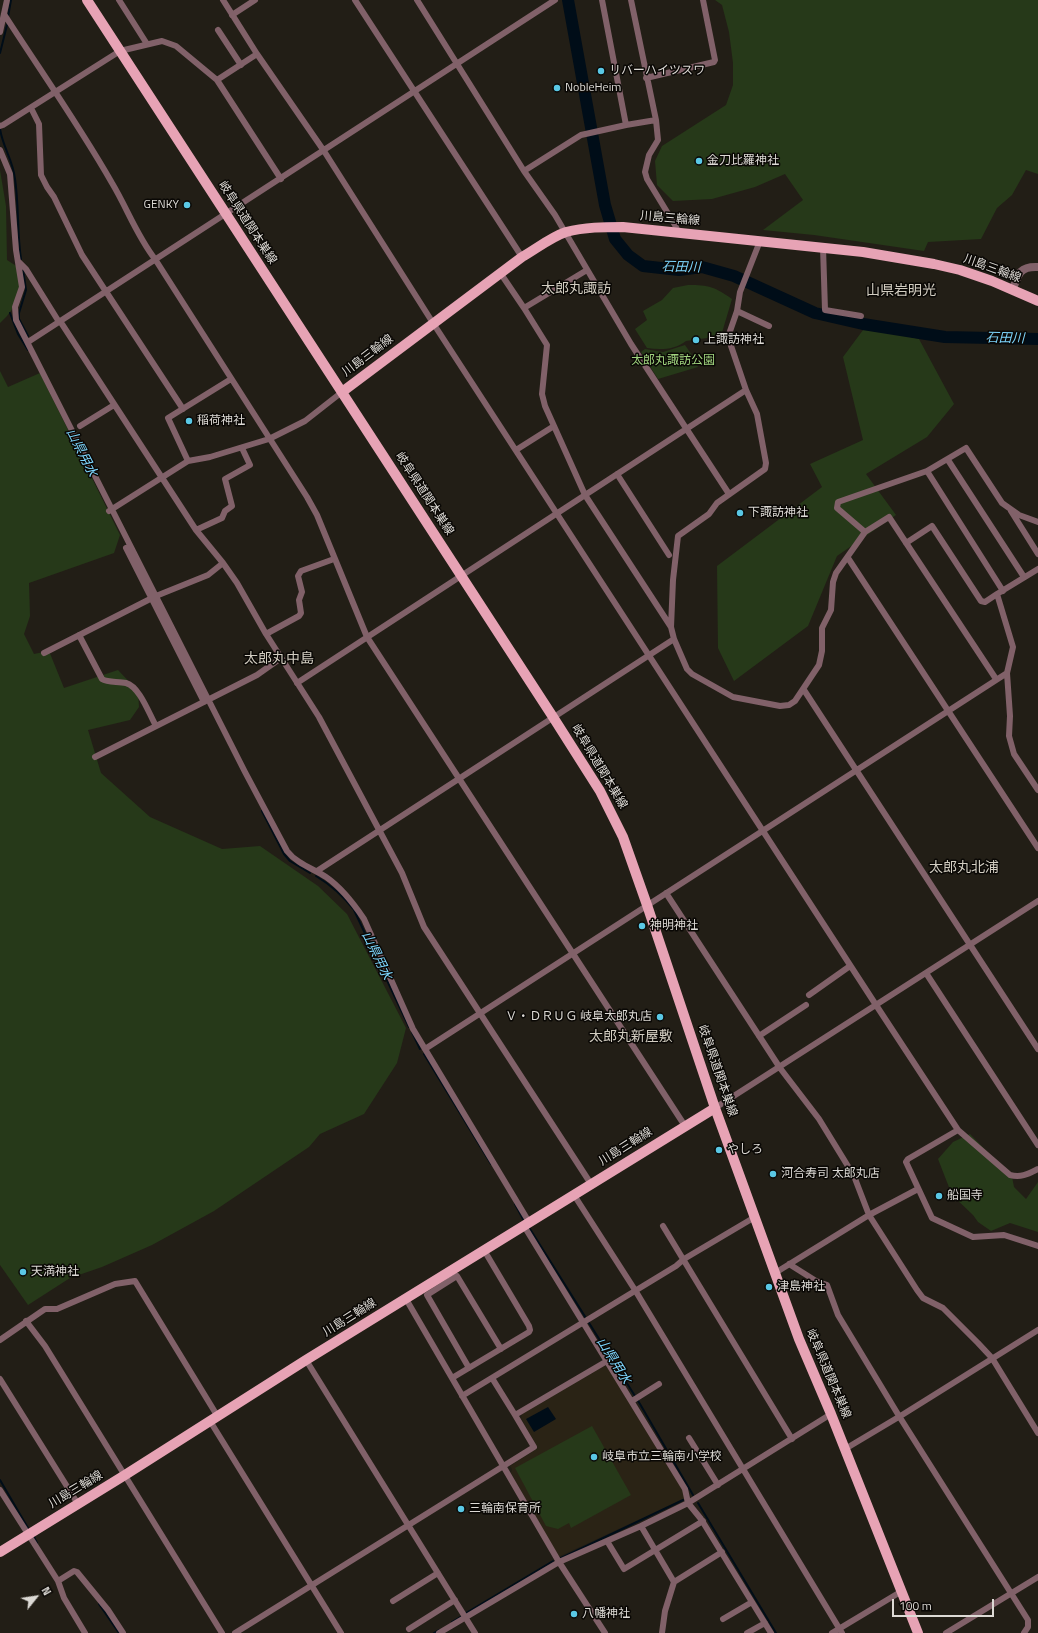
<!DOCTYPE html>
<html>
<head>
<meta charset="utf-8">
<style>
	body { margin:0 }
	#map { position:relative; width:1038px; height:1633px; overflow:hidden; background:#221e16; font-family:"Titillium Web",sans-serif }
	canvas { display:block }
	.north { position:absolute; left:16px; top:1577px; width:40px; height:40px; -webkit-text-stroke:3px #0a0805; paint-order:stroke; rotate:60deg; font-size:11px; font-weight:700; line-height:16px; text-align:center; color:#dddad5 }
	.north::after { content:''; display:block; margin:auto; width:14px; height:18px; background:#dddad5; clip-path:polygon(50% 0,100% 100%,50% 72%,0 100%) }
	.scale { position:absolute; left:892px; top:1599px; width:102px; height:18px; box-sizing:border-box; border:2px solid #dddad5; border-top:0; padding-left:5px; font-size:12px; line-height:14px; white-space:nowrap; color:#dddad5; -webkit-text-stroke:3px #0a0805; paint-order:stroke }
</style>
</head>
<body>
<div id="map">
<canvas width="1038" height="1633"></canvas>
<div class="north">N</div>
<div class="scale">100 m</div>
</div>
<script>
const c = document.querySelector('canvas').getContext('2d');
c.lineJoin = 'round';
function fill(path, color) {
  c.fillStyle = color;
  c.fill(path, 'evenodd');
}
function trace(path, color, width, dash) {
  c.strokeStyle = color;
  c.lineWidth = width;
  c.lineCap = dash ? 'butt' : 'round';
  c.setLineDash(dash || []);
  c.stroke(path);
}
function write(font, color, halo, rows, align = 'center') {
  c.font = font + ' "Titillium Web","Noto Sans JP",sans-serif';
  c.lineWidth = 3;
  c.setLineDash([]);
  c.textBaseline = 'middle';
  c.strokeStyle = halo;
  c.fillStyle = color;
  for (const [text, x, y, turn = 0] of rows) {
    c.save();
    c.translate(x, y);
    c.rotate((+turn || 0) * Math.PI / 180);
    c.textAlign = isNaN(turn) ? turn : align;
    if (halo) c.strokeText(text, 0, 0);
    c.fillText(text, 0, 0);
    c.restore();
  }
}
fill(new Path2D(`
	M608 1364 685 1493 684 1499 558 1557 511 1473 512 1469 510 1466 538 1448 521 1418 522 1414Z`), '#2a2315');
fill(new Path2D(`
	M715 0H1038V174L1026 170 1012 195 997 208 981 239 928 242 924 251 814 235 763 230 803 200 785 174 755 187 712 199 673 201 657 185 655 161 662 146 726 105 733 85V63L729 32 722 5Z
	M0 170 6 206 7 260 24 271 22 296 7 316 0 323Z
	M688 285C709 285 715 287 732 299L721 336 686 341C675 350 660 350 647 348L635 329 647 320 643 311 662 300 673 288Z
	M866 326 919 339 954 404 927 437 866 474 896 515 837 556 808 626 734 681 718 648 717 566 822 487 810 464 863 440 843 357Z
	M685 345 694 358 698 367 658 379 641 352 645 349 663 352Z
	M0 371 8 387 40 373 120 535 114 553 29 583 30 616 24 634 34 654 49 651 64 688 118 670 138 691 139 707 130 720 88 730 101 773 150 817 222 849 260 846 318 886 347 914 406 1028 397 1063 364 1114 320 1134 309 1147 214 1211 152 1245 102 1267 70 1278 28 1305 0 1265Z
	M970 1134 1012 1177 1014 1187 1026 1199 1038 1182V1232L1010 1223 991 1231 978 1222 973 1215 952 1195 938 1159 953 1142Z
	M592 1426 631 1495 571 1528 569 1523 558 1529 546 1526 515 1468Z`), '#263919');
fill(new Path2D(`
	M548 1407 556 1419 534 1432 526 1419Z`), '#000d18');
trace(new Path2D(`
	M8 17 11 0
	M0 53 7 25
	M0 129C3 148 13 160 15 179 19 205 17 233 21 259
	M23 269 26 290 19 313V319L28 336
	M10 313 18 334 28 350
	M262 811 284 854 290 861 310 873
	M316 876C331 885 343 896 354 910L409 1027
	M412 1032 420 1049
	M424 1054 491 1164
	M515 1204 523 1219
	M530 1229 640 1404 693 1495
	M0 1480 28 1528
	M698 1503 776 1633
	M33 1535 37 1543
	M559 1559 683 1500
	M99 1604 119 1633
	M466 1613 553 1561
	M452 1622 462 1616
	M434 1633 439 1630`), '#000d18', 2);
trace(new Path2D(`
	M568 0 605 205 615 239 628 255 643 266 679 270 702 267 734 276 815 313 863 324 945 337 1038 339`), '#000d18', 12);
trace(new Path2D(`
	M119 0 147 44
	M223 0 257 54 324 151 433 323 876 1005 958 1130 1010 1175C1021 1178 1028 1174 1038 1169
	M355 0 522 257
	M417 0 524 171 555 215 631 344 729 494
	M602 0 626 125
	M631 0 656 120 658 140 649 155 645 172 647 179 675 225 678 232
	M4 14C40 70 79 125 112 183 127 208 137 236 155 259L307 497 317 515 367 637 685 1126
	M232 15 255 0
	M218 30 241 65
	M0 32 7 0
	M646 78 714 62 715 60 703 0
	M217 80 281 179
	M31 108 39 124 41 175 47 187 54 197 82 255 183 409
	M0 126 3 125 120 51 162 41 176 46 217 80 257 54
	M0 150 10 174 16 250 22 287 15 307 16 320 245 772 287 851C297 864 314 869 326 877 342 888 354 904 364 919L413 1029 529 1222
	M524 171 581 135 626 125 656 120
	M760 241 740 292 737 311 728 337 746 390 757 414 766 463 765 469 717 503 709 514 678 536 673 580 671 627 674 639 687 669 692 674 733 697 780 706 789 705 795 701 819 665 822 651V628L831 610 833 582 836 573 865 532 837 508 838 502 927 471 966 448 1002 503 1019 515 1038 522
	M823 247 825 310 861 316
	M18 261 26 269 59 322
	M501 274 524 308 547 345 542 394 545 406 585 495 671 627
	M524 308 587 270
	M737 311 769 326
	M60 321 196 530 223 563 237 583 266 634 319 717 402 873 424 927 591 1184
	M28 342 555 0
	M80 426 114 405
	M516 450 554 426
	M948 460 1024 577
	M188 461 168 418 231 379
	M927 471 1003 591
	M617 474 669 555
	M109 511 188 461 210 457 269 439 305 421 342 392
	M1011 511 1038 554
	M196 530 222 518 225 511 232 506 225 479 250 465 242 448
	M865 532 889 517 996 679
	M906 543 932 526 981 601 985 602 997 594
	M126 548 204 702
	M848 558 1038 848
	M266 634 299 616 301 613 299 600 302 592 298 576 301 571 334 559
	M79 635 102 679C108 683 118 681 126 683 140 687 149 714 156 726
	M44 653 156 596 208 575 223 563
	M1007 673 1010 716 1009 736 1014 754 1038 790
	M297 683 746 390
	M804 690 1038 1049
	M95 757 257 675 281 658
	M317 871 674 639
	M666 893 780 1068 819 1119 854 1176 869 1215 917 1290 923 1298 943 1308 978 1343 992 1358 1038 1433
	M926 973 1038 1145
	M809 995 850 966
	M759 1036 806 1005
	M425 1049 1007 673 1013 647 997 594 1038 569
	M715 1108 1038 901
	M958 1130 908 1159 906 1162 932 1218 973 1237 1004 1235 1038 1246
	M574 1195 635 1290 842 1633
	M524 1226 685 1489 688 1503 701 1519 771 1633
	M663 1226 792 1439
	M789 1264 816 1281 827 1285 838 1315 899 1416 1028 1620V1627L1024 1633
	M775 1273 869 1215 918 1189
	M406 1299 559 1562 605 1633
	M26 1321 45 1346 222 1633
	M0 1340 45 1309H57L115 1284 135 1281 218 1417
	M306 1360 475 1633
	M469 1368 427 1295 457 1276 501 1349
	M452 1378 529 1332 530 1330 529 1326 484 1250
	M492 1378 515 1415
	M0 1379 78 1504
	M462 1396 676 1266 684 1259 755 1217
	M632 1401 659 1384
	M210 1421 341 1633
	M689 1438 718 1485
	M845 1449 902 1415 1038 1330
	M0 1490 58 1581 64 1598 85 1633
	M641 1526 674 1582 665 1611 662 1633
	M607 1541 624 1569 703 1521
	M58 1581 74 1571 77 1572 108 1610 123 1633
	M674 1582 722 1552
	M393 1601 438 1573
	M723 1619 752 1602
	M409 1629 455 1600
	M235 1633 534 1447 515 1415 607 1361
	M439 1633 559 1562 641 1526 688 1503 831 1414
	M747 1633 765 1623
	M832 1633 902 1591
	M946 1633 1038 1577`), '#816169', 6);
trace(new Path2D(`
	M1013 289C1018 274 1020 266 1038 267`), '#816169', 8);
trace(new Path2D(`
	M87 0 553 717 600 791 623 837 647 905 715 1108 799 1339 831 1414 918 1633
	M342 392 522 257C536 249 551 237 566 232 585 227 604 227 623 227L863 252 934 264 960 270 992 281 1038 301
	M0 1552 125 1475 306 1360 715 1108`), '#e7a3b5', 10);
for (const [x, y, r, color] of [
	[601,71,4,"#5ac8e5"],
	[557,88,4,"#5ac8e5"],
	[699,161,4,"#5ac8e5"],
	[187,205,4,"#5ac8e5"],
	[696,340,4,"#5ac8e5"],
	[189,421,4,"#5ac8e5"],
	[740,513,4,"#5ac8e5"],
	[642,926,4,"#5ac8e5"],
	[660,1017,4,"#5ac8e5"],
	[719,1150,4,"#5ac8e5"],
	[773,1174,4,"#5ac8e5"],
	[939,1196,4,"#5ac8e5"],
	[23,1272,4,"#5ac8e5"],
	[769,1287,4,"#5ac8e5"],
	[594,1457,4,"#5ac8e5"],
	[461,1509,4,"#5ac8e5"],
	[574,1614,4,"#5ac8e5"]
]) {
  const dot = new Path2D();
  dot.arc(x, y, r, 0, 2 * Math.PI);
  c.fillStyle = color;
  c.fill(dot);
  trace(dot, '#0a0805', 1.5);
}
write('12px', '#dddad5', '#0a0805', [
	["リバーハイツスワ",609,71],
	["NobleHeim",565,88],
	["金刀比羅神社",707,161],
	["GENKY",179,205,"right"],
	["上諏訪神社",704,340],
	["稲荷神社",197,421],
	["下諏訪神社",748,513],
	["神明神社",650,926],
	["Ｖ・ＤＲＵＧ 岐阜太郎丸店",652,1017,"right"],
	["やしろ",727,1150],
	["河合寿司 太郎丸店",781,1174],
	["船国寺",947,1196],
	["天満神社",31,1272],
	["津島神社",777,1287],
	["岐阜市立三輪南小学校",602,1457],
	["三輪南保育所",469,1509],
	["八幡神社",582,1614]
], 'left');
write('12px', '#dddad5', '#0a0805', [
	["川島三輪線",670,219,5],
	["岐阜県道関本巣線",247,223,57],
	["川島三輪線",992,269,20],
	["川島三輪線",368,356,-37],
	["岐阜県道関本巣線",424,494,57],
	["岐阜県道関本巣線",599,767,59],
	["岐阜県道関本巣線",717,1071,71],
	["川島三輪線",626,1147,-32],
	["川島三輪線",350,1318,-32],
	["岐阜県道関本巣線",828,1374,67],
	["川島三輪線",76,1490,-31]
]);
write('12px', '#a1d57f', '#0a0805', [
	["太郎丸諏訪公園",673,361]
]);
write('italic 13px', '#7dd5fd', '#0a0805', [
	["石田川",681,268,1],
	["石田川",1005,339,1],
	["山県用水",81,453,63],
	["山県用水",376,956,64],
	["山県用水",613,1361,58]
]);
write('14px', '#d2cdc1', '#0a0805', [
	["太郎丸諏訪",576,290],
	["山県岩明光",901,292],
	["太郎丸中島",279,660],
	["太郎丸北浦",964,869],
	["太郎丸新屋敷",631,1038]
]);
</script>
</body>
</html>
